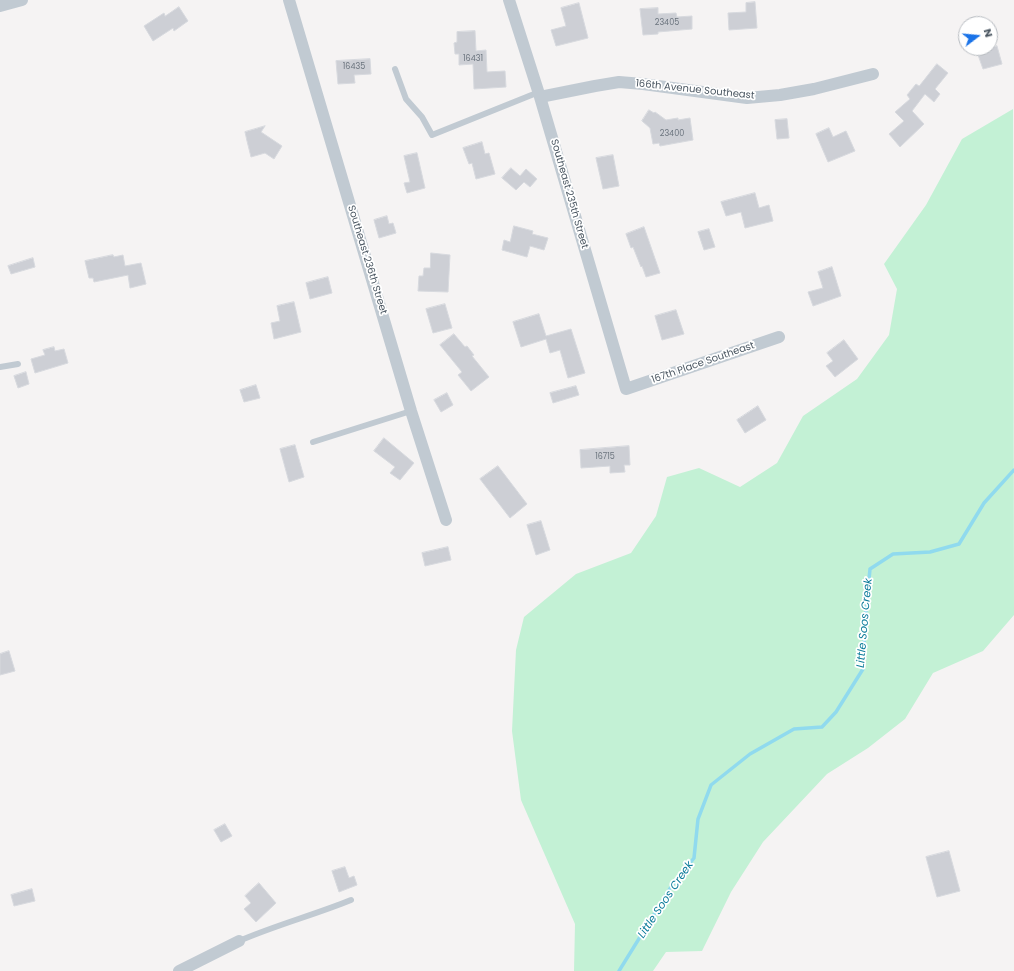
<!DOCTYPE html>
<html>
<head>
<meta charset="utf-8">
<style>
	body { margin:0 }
	#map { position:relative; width:1014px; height:971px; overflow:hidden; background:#f5f3f3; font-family:Poppins,sans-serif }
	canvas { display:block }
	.north { position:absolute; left:958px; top:16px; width:40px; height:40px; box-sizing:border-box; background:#fff; border:1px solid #b7bbc0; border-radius:50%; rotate:74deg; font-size:11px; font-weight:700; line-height:16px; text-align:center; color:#4a5661 }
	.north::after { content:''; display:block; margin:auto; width:14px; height:18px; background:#1a73e8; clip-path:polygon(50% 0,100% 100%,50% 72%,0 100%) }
</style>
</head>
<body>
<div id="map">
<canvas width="1014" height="971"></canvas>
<div class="north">N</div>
</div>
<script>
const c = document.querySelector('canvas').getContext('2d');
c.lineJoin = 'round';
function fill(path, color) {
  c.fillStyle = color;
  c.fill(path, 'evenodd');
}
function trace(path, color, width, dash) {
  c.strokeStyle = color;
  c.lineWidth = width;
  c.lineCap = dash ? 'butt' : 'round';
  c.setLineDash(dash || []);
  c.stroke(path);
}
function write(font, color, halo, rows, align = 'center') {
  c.font = font + ' Poppins,sans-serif';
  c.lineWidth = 3.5;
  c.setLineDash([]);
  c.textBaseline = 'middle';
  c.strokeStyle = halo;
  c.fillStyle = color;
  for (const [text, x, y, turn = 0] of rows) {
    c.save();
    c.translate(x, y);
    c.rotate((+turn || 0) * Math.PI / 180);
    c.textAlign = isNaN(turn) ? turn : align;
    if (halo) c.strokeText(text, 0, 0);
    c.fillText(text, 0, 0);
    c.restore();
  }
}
fill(new Path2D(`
	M1013 109 1014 615 983 651 933 673 905 719 868 748 827 774 763 842 731 892 702 951 666 952 653 971H574L575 924 521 800 512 731 516 650 524 617 576 574 631 553 656 516 667 477 699 468 740 487 777 463 803 416 857 379 889 335 897 289 884 264 926 205 962 139Z`), '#c3f1d5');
trace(new Path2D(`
	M619 971 671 887 694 858 698 819 711 785 750 754 794 729 822 727 836 712 863 669 865 621 870 569 893 554 930 552 959 544 984 503 1014 470`), '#90daee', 3.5);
const building = new Path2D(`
	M755 2 757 28 729 30 728 13 746 12V3Z
	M579 3 588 38 556 46 551 30 566 26 561 8Z
	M179 7 188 21 174 31 173 28 153 41 144 26 164 13 165 16Z
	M658 8V14L676 13 677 17 692 16V29L658 32V34L643 35 640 9Z
	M475 31 476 51 486 50 487 72 505 71 506 87 474 89 473 64 459 65V54H455L454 43 457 42V32Z
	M997 46 1002 64 983 69 977 52Z
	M370 59 371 74 354 75 355 83 338 84 336 61Z
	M937 64 948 73 935 89 940 94 934 102 925 94 912 111 924 124 900 147 889 134 904 121 895 112 910 99 907 95 916 84 919 86Z
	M649 110 654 113 655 112 666 120 678 118V120L690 118 693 140 660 146 659 143 653 144 650 128 642 121Z
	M787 119 789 138 777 139 775 120Z
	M265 126 261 132 282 146 274 159 265 153 251 157 247 141 245 132Z
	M829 128 833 137 846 131 855 151 828 162 816 134Z
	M482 142 485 154 489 153 495 174 476 179 472 163 469 164 463 148Z
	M417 153 425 188 407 193 404 183 410 182 404 156Z
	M613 155 619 186 603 189 596 158Z
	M511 168 520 176 526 169 537 179 530 187 524 182 516 190 502 178Z
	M755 193 759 208 769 205 773 221 745 228 741 212 726 216 721 202Z
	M387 216 389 224 393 223 396 233 379 238 374 220Z
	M514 226 533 231 532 234 548 238 544 250 530 246 527 257 502 250 504 240 510 242Z
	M644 227 660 273 646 277 642 266 641 267 633 247 631 248 626 234Z
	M709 229 715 247 704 250 698 232Z
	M431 253 450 255 448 292 418 291 419 276H423L424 268H430Z
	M113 255 114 257 123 255 125 266 141 263 146 284 130 288 128 275 94 282 93 278H89L85 261Z
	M33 258 35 267 11 274 8 266Z
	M832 267 841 296 813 306 808 292 823 288 818 272Z
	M328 277 332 293 310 299 306 283Z
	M294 302 301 332 274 339 271 323 280 321 277 306Z
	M445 304 452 328 433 333 426 309Z
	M676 310 684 334 662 340 655 316Z
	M539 314 546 336 571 329 585 373 568 378 560 350 550 353 546 339 521 347 513 322Z
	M454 334 465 347 467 346 474 355 472 356 489 377 471 391 458 375 462 372 440 345Z
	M844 340 858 359 835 377 826 366 833 361 827 353Z
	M54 347 55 351 64 349 68 363 35 373 31 359 45 355 43 350Z
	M26 372 29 384 18 388 14 376Z
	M256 385 260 398 244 402 240 390Z
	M576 386 579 395 553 403 550 393Z
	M447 393 453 405 441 412 434 400Z
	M758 406 766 420 745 433 737 420Z
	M384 438 414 463 400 480 390 473 395 467 374 451Z
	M295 445 304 477 289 482 280 449Z
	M629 446 630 465H624L625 472 610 473V466L581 468 580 450Z
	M498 466 527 504 510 518 480 479Z
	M541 521 550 550 536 555 527 525Z
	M448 547 451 560 425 566 422 553Z
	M9 651 15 671 0 675V654Z
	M225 824 232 836 221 842 214 830Z
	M949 851 960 891 937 897 926 857Z
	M345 867 349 878 354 876 357 885 339 892 332 871Z
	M259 883 276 903 256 922 244 909 251 903 245 896Z
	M32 889 35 901 14 906 11 895Z`);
fill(building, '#cdcfd5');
trace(building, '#d7d9de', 1);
trace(new Path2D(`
	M395 69 406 99 422 117 432 135 539 92
	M0 367 18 364
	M313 442 411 411
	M239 941C276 925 314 915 351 900`), '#c1cad2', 6);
trace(new Path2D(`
	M289 0 411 411 446 520
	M509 0 540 97 626 389 779 337
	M0 6 22 0
	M540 97 595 86 619 82 643 84 747 98 780 95 814 89 873 74
	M179 971 239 941`), '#c1cad2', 12);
write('8px', '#6b747e', null, [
	["23405",667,23],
	["16431",473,59],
	["16435",354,67],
	["23400",672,134],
	["16715",605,457]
]);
write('10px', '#4a5661', '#fff', [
	["166th Avenue Southeast",695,90,6],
	["Southeast 235th Street",569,194,74],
	["Southeast 236th Street",367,260,73],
	["167th Place Southeast",703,363,-19]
]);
write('italic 11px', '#0c7c9b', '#fff', [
	["Little Soos Creek",865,623,-85],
	["Little Soos Creek",666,900,-56]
]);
</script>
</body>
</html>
